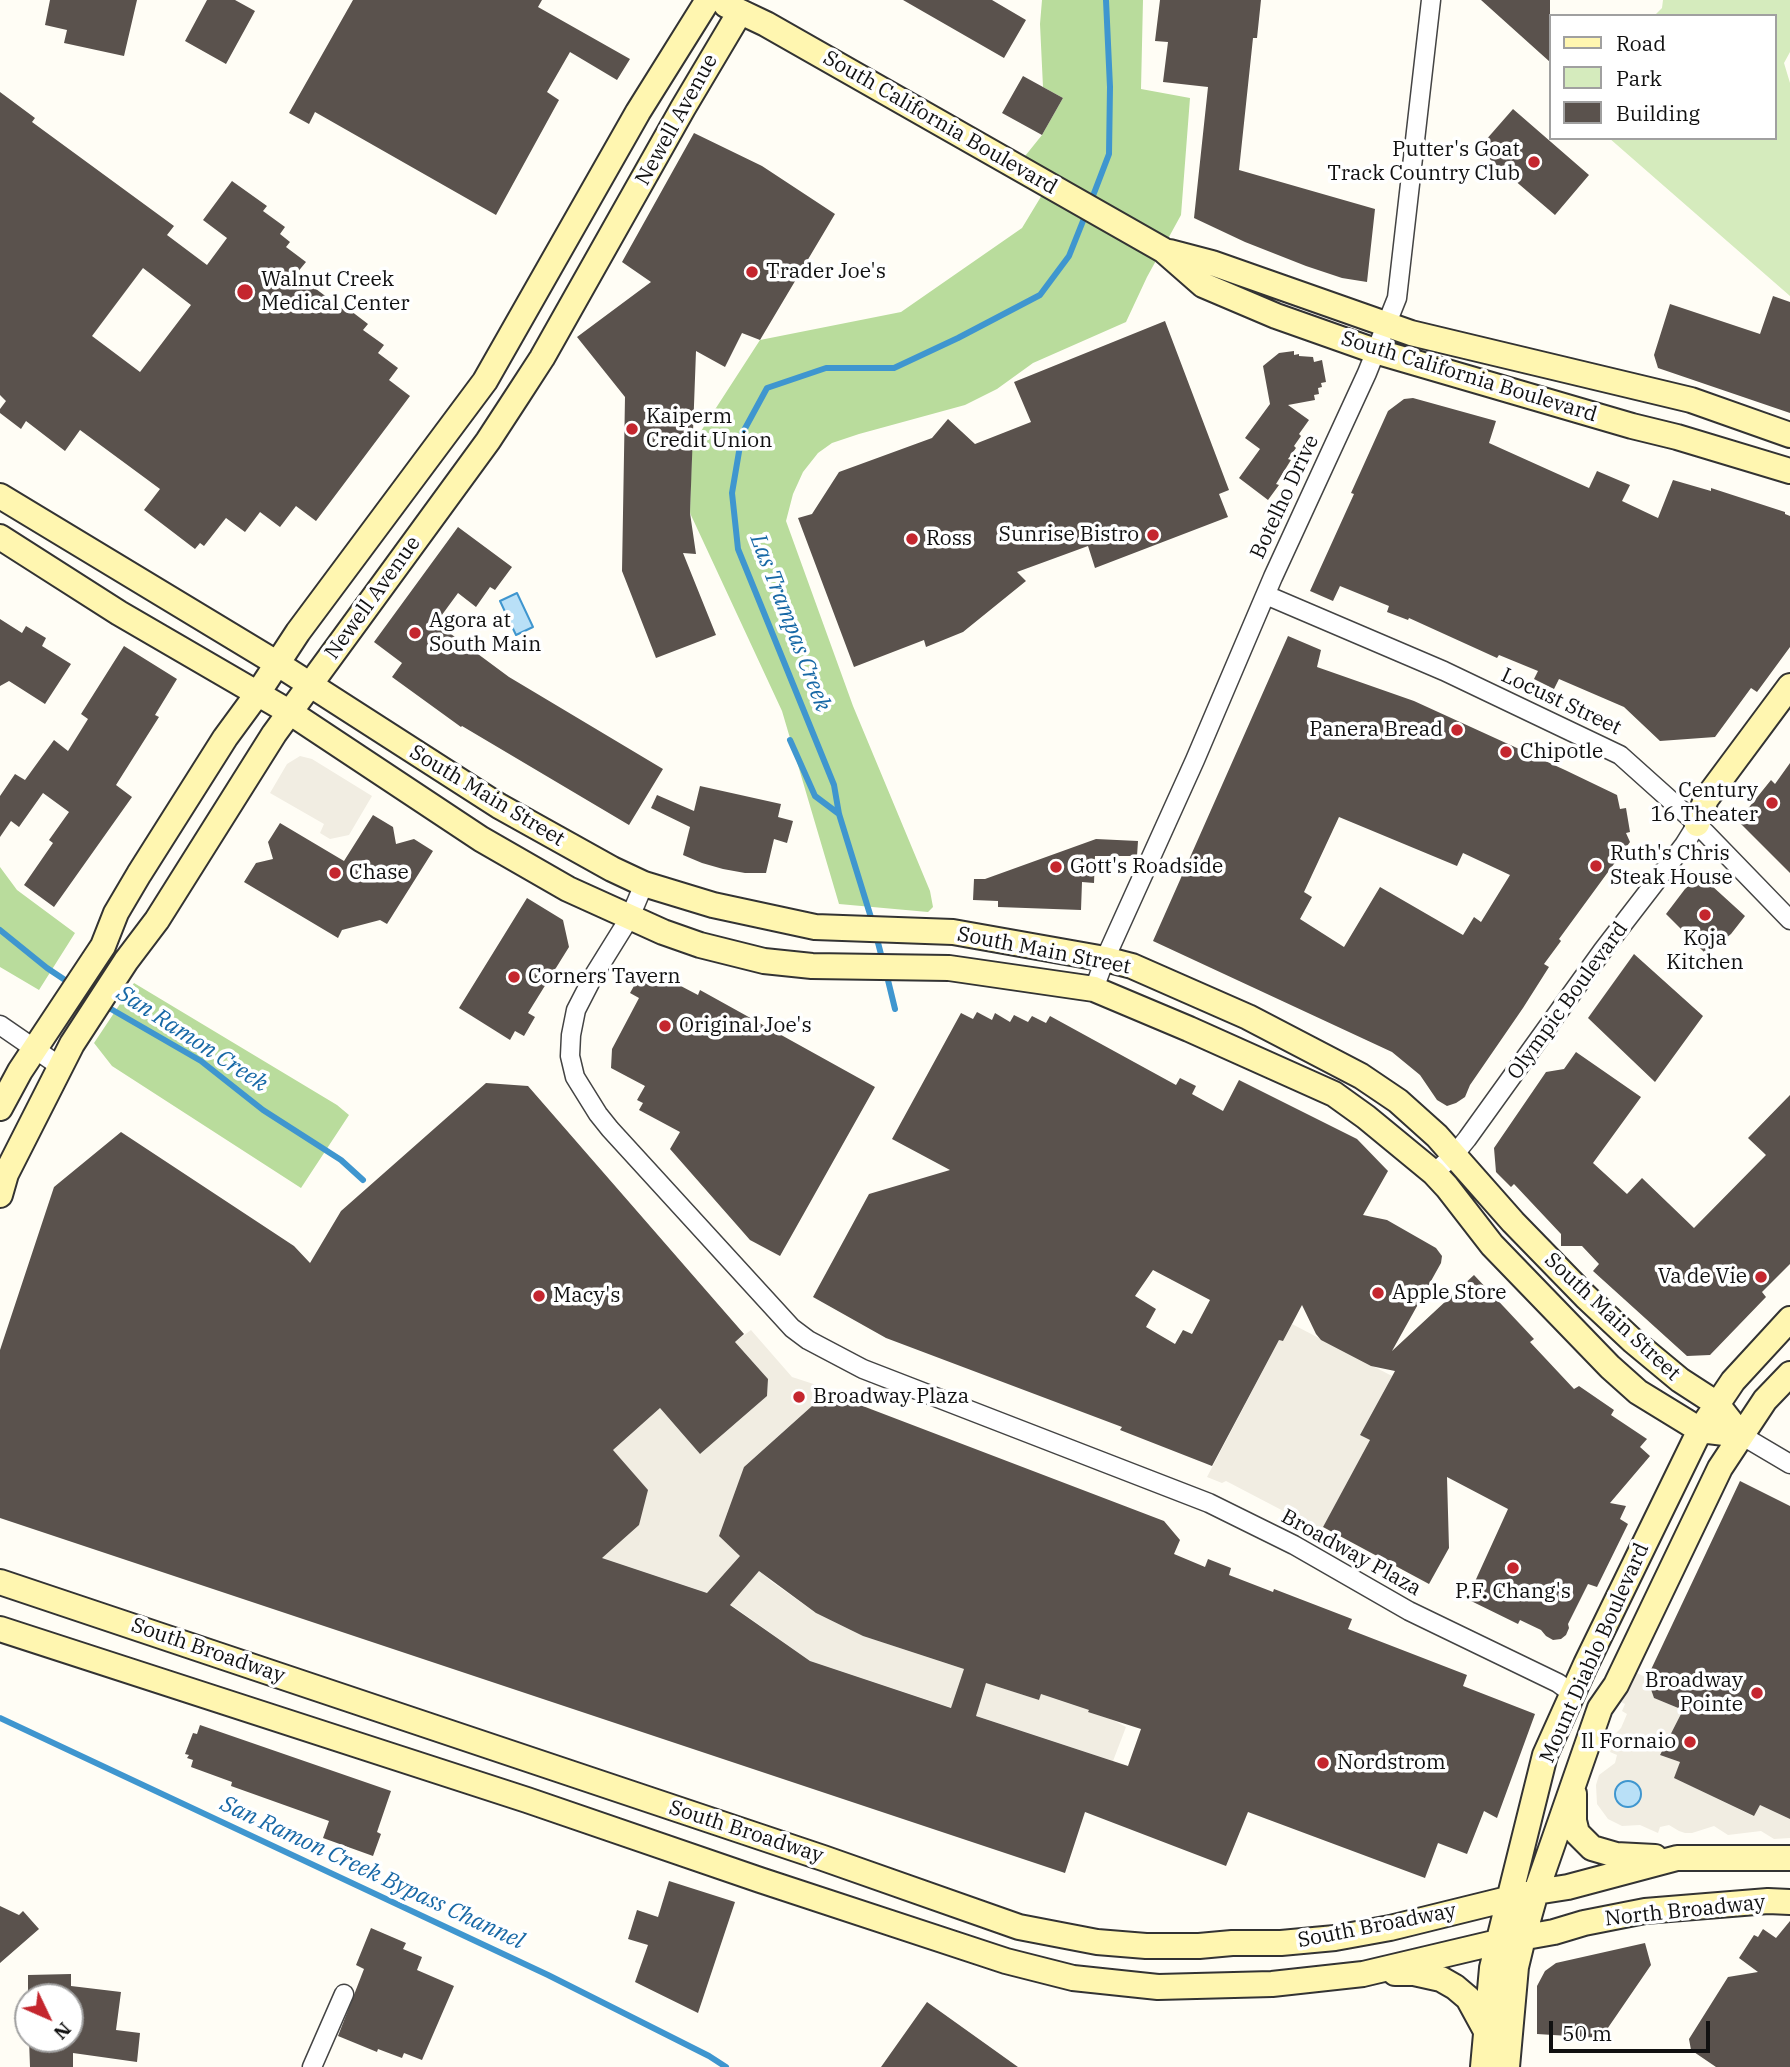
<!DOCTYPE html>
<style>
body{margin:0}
#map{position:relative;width:1790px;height:2067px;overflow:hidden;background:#fffdf5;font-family:"IBM Plex Serif",serif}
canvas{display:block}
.legend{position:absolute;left:1549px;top:14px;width:228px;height:126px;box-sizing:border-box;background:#fff;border:2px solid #a0a0a0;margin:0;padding:9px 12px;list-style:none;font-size:21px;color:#111}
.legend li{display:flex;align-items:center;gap:14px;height:35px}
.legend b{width:35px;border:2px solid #a0a0a0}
.north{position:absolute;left:14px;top:1983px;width:70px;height:70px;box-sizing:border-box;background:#fff;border:2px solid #a0a0a0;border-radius:50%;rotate:134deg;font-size:19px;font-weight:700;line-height:28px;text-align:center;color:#111}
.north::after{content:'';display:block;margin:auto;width:24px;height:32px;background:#c4262e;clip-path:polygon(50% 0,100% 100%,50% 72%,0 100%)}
.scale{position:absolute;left:1549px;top:2021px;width:161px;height:32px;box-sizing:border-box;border:4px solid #111;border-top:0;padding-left:9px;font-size:21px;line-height:24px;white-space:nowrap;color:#111;-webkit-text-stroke:5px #fff;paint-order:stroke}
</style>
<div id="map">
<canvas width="1790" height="2067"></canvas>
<ul class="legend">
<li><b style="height:9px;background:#fff6b0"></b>Road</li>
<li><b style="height:19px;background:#d5ebbd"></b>Park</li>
<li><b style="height:19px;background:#5a524d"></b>Building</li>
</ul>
<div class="north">N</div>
<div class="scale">50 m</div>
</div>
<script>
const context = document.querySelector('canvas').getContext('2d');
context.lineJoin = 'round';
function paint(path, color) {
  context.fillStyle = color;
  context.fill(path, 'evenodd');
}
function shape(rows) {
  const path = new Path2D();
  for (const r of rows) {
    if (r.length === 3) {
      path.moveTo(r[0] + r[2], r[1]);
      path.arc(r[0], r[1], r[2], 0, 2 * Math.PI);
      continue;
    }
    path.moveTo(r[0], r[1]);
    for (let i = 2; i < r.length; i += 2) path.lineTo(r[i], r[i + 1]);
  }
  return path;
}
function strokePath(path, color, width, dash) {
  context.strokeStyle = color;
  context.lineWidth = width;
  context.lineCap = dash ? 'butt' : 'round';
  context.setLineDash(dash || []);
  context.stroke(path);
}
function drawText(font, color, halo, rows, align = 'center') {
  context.font = font + ' "IBM Plex Serif",serif';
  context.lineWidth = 7;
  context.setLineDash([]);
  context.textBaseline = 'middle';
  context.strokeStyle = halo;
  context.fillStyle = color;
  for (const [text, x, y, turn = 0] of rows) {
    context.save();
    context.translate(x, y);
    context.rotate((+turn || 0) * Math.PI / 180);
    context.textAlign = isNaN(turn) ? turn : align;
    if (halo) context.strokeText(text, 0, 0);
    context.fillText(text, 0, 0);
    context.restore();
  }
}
paint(shape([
 [1663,0,1790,0,1790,52,1784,63,1790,83,1790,296,1609,138,1774,138,1774,16,1654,16,1662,8]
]), '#d5ebbd');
paint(shape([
 [1042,0,1143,0,1141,89,1190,98,1181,215,1147,277,1126,322,1033,363,997,389,965,405,859,434,832,443,818,453,803,472,793,494,786,521,853,706,930,891,933,907,928,912,839,904,782,711,690,513,692,445,760,340,901,312,1022,228,1048,185,1017,166,1042,135,1063,98,1043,87,1040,24],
 [0,867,17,890,75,933,39,990,0,967],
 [134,983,337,1105,349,1115,301,1188,112,1066,94,1043]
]), '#b9dc9c');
paint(shape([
 [300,756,312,759,372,796,349,835,330,839,320,833,324,824,270,793,287,764],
 [1292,1324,1392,1376,1360,1435,1370,1440,1319,1535,1292,1521,1293,1516,1226,1481,1222,1483,1207,1477,1279,1340,1283,1341],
 [751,1330,792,1377,835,1391,812,1406,746,1465,720,1537,772,1582,816,1613,863,1636,991,1678,990,1684,1039,1700,1041,1694,1089,1710,1089,1712,1113,1720,1126,1727,1113,1761,810,1661,720,1597,602,1558,613,1450,660,1408,700,1454,767,1396,768,1379,735,1342],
 [1633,1671,1647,1678,1654,1698,1683,1710,1660,1755,1680,1762,1675,1778,1753,1816,1760,1805,1790,1819,1790,1838,1774,1839,1761,1831,1728,1835,1714,1826,1692,1833,1685,1833,1679,1831,1669,1825,1660,1827,1658,1833,1640,1825,1622,1826,1608,1819,1597,1804,1596,1785,1599,1775,1615,1763,1617,1755,1610,1752,1614,1743,1615,1734,1621,1728,1627,1714,1622,1711,1625,1704,1621,1702],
 [1633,1782,1640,1787,1640,1800,1615,1794,1618,1786]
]), '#f1ede2');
const water = shape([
 [517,593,533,627,516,635,500,601,517,593],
 [1628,1794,13]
]);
paint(water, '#b9e0f7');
strokePath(water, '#3f96cf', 2);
strokePath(shape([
 [1091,201,1109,154,1110,87,1106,0],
 [790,740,815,796,839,814],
 [873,924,839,814,834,785,738,549,732,493,742,434,767,388,826,368,894,368,958,338,1040,295,1069,256,1087,211],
 [0,930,47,968,71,984],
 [876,935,883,962],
 [886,972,895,1009],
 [104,1005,201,1061,263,1110,341,1160,363,1180],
 [0,1718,548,1975,709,2056,726,2067]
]), '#3f96cf', 6);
paint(shape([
 [50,0,137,0,124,56,64,43,67,30,45,25],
 [207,0,235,0,255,11,226,64,185,41],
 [353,0,542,0,538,7,630,59,617,80,570,52,547,92,559,100,496,215,315,112,309,124,289,113],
 [903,0,992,0,1026,20,1004,58],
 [1160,0,1261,0,1257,38,1253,38,1239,170,1375,209,1367,282,1342,278,1306,266,1245,242,1194,218,1208,87,1163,82,1168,42,1155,41],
 [1481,0,1550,0,1550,62],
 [1023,76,1063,98,1042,135,1002,113],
 [0,92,35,118,32,122,174,226,167,235,207,265,227,238,203,220,232,181,267,206,263,211,285,227,280,234,290,242,286,247,306,262,296,274,348,313,351,311,368,324,363,330,384,345,378,353,398,368,389,380,410,396,316,521,296,506,280,527,260,512,245,532,226,518,204,546,200,543,195,549,144,510,160,489,80,430,65,451,26,421,21,429,0,413,0,409,6,401,0,395],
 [143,268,191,305,140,372,92,336],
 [1513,109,1589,175,1555,215,1478,149],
 [694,133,762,166,835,214,760,340,742,333,725,367,696,351,690,513,696,554,683,553,716,635,656,658,622,571,625,397,577,337,651,282,622,262],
 [1773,296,1790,302,1790,413,1658,368,1654,355,1670,304,1760,334],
 [1165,321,1229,490,1219,494,1228,517,1095,568,1088,546,1017,572,1026,581,963,632,926,647,924,640,854,667,798,518,812,514,839,472,932,438,948,419,975,444,1031,422,1014,382],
 [1294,351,1294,355,1299,354,1299,356,1313,357,1314,362,1322,360,1326,382,1321,383,1322,387,1318,388,1319,394,1314,395,1315,400,1288,405,1309,420,1299,434,1301,436,1294,446,1296,448,1288,459,1291,460,1276,484,1279,485,1268,500,1239,478,1260,449,1245,438,1270,404,1263,366,1279,353],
 [1413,398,1496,421,1489,443,1589,488,1597,471,1630,485,1622,501,1658,518,1673,480,1711,491,1711,488,1785,512,1785,514,1790,516,1790,647,1757,692,1751,688,1715,737,1660,741,1624,707,1559,679,1554,689,1534,679,1538,671,1499,655,1497,658,1409,618,1408,620,1387,612,1389,606,1340,586,1333,601,1310,591,1354,494,1351,493,1388,411,1404,399],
 [458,527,512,567,495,590,490,587,476,607,458,593,436,623,509,677,663,769,629,825,462,726,461,727,392,677,402,663,374,642],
 [0,619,22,633,26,626,46,638,42,646,71,664,45,704,9,681,0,686],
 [1288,636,1321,650,1317,667,1414,701,1565,770,1617,795,1620,809,1626,808,1630,832,1626,833,1630,842,1559,939,1561,941,1544,964,1549,967,1523,1008,1470,1085,1465,1097,1456,1103,1447,1106,1437,1100,1420,1075,1392,1052,1153,941],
 [1339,817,1457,866,1463,853,1510,875,1481,922,1474,917,1463,935,1380,887,1344,947,1300,919,1312,897,1304,892],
 [124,646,177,679,155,715,159,717,116,785,132,797,54,907,24,885,53,843,49,840,69,812,43,793,19,827,11,821,0,837,0,796,15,774,25,780,54,740,68,751,88,719,81,714],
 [1790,763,1790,873,1738,821,1771,780,1775,784],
 [700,786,781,804,778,817,793,821,787,843,774,839,766,873,745,873,723,869,702,863,683,855,690,827,651,808,657,795,694,811],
 [373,815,393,827,396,844,414,839,433,851,387,924,380,920,342,930,338,938,244,882,256,863,273,859,268,842,280,823,344,861],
 [1096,839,1138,841,1137,856,1095,856,1094,883,1082,882,1081,910,998,907,998,901,973,900,974,879,985,879],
 [1700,875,1745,916,1731,934,1706,954,1666,914,1685,889],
 [527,898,563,920,569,947,528,1013,535,1017,524,1036,515,1031,510,1040,459,1008],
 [1634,954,1703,1016,1655,1082,1588,1018],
 [647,973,656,973,698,995,700,990,875,1087,780,1256,750,1240,670,1149,680,1132,639,1110,643,1103,637,1100,645,1086,611,1068,612,1049,639,998,630,993,639,977],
 [977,1012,992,1020,995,1013,1010,1022,1014,1015,1028,1022,1032,1016,1046,1023,1050,1016,1176,1085,1180,1078,1196,1086,1192,1094,1223,1111,1239,1080,1357,1139,1388,1171,1363,1215,1387,1220,1436,1248,1442,1256,1441,1263,1392,1351,1474,1275,1534,1339,1530,1342,1574,1389,1579,1386,1614,1410,1611,1415,1647,1439,1640,1447,1650,1456,1610,1503,1626,1506,1620,1519,1628,1524,1597,1587,1588,1584,1568,1624,1569,1628,1566,1635,1561,1639,1553,1640,1546,1636,1541,1630,1520,1620,1518,1624,1467,1599,1508,1509,1447,1477,1449,1548,1429,1584,1323,1527,1370,1440,1360,1435,1395,1371,1371,1366,1321,1340,1316,1334,1302,1305,1283,1341,1279,1340,1212,1466,1120,1430,1122,1427,886,1338,813,1297,869,1194,950,1170,892,1139,961,1013,973,1019],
 [1153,1270,1210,1300,1192,1334,1183,1330,1175,1344,1146,1327,1156,1309,1135,1296],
 [1576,1052,1641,1097,1593,1163,1627,1194,1642,1178,1694,1228,1766,1155,1748,1138,1790,1095,1790,1264,1762,1292,1766,1297,1710,1355,1687,1356,1593,1271,1599,1264,1582,1246,1561,1246,1561,1234,1514,1184,1511,1187,1496,1172,1494,1148,1546,1072,1564,1069],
 [486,1083,528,1086,744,1334,735,1342,768,1379,767,1396,700,1454,660,1408,613,1450,648,1490,639,1525,602,1558,707,1593,740,1556,719,1536,744,1467,812,1406,827,1397,847,1400,1164,1521,1180,1540,1174,1554,1205,1567,1208,1559,1231,1568,1229,1575,1273,1592,1274,1589,1352,1619,1348,1629,1467,1675,1463,1686,1535,1714,1497,1818,1484,1811,1467,1854,1438,1843,1425,1878,1248,1812,1226,1866,1085,1812,1065,1873,0,1518,0,1350,54,1187,121,1132,294,1246,310,1263,341,1211],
 [759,1571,816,1613,863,1636,964,1669,951,1708,810,1661,730,1605],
 [986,1683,1039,1700,1041,1694,1089,1710,1088,1712,1141,1729,1128,1766,976,1716],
 [1740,1481,1790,1506,1790,1819,1760,1805,1754,1816,1674,1778,1680,1762,1660,1755,1683,1710,1654,1698,1647,1678],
 [200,1725,391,1791,377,1832,381,1834,373,1856,323,1838,329,1821,231,1786,232,1782,191,1767,193,1760,187,1758,189,1755,185,1754,193,1733,197,1734],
 [669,1881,735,1902,698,2013,635,1982,648,1945,628,1939,637,1910,658,1917],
 [0,1906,19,1915,23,1911,39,1929,0,1963],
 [1790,1921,1790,2067,1716,2067,1691,2050,1689,2039,1728,1977,1758,1972,1739,1958,1754,1935,1758,1937,1763,1929,1776,1938],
 [371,1928,406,1943,403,1949,422,1957,417,1970,454,1986,422,2060,404,2053,402,2058,378,2049,377,2052,338,2036,364,1969,356,1965],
 [1645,1943,1651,1965,1601,2038,1537,2034,1537,1986,1545,1971,1556,1963],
 [71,1974,71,1986,121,1992,116,2030,140,2033,137,2062,73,2053,73,2067,30,2067,29,2039,70,2039,70,1997,28,1997,28,1975],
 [927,2002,1018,2067,881,2067]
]), '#5a524d');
const street = shape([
 [1266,595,1444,671,1620,755,1697,824,1790,920],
 [644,884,630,917,594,975,576,1010,571,1035,570,1056,575,1077,598,1114,610,1129,792,1328,808,1340,863,1369,1209,1503,1294,1545,1409,1611,1558,1683,1573,1694],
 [1094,989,1105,959,1195,760,1273,577,1367,373,1397,298,1431,0],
 [0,1025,61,1067],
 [1434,1173,1454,1155,1467,1139,1603,950,1684,845,1697,824],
 [1741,1435,1790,1464],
 [312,2067,344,1994]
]);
const secondary = shape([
 [726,5,766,24,1163,250,1203,285,1276,316,1375,351,1632,426,1677,437,1790,471],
 [1170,252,1212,263,1411,333,1691,400,1790,435],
 [0,496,278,664,499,806,612,869,644,884,713,905,815,927,953,932,1105,959,1132,966,1248,1017,1361,1076,1398,1101,1437,1136,1513,1222,1586,1297,1633,1341,1680,1380,1717,1404,1741,1435],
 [0,537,119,613,291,713,481,839,568,889,663,932,700,945,764,961,812,966,949,968,1094,989,1189,1029,1334,1094,1366,1117,1434,1173,1447,1187,1492,1245,1610,1367,1638,1392,1700,1430,1741,1435],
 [1697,824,1706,799,1790,686],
 [0,1108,20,1071,103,946,116,913,139,874,225,738,258,693,298,632,485,381,638,112,708,0],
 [0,1195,6,1174,72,1044,126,961,157,920,274,734,488,441,518,395,542,358,683,108,740,12],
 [0,1582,823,1858,1019,1927,1097,1942,1146,1946,1199,1946,1232,1943,1281,1943,1335,1938,1390,1928,1536,1892,1568,1887,1677,1858,1790,1858],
 [0,1629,527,1800,760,1880,1006,1961,1073,1978,1158,1987,1272,1984,1363,1974,1498,1942,1554,1932,1584,1923,1645,1911,1768,1901,1790,1902],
 [1574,1794,1574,1821,1577,1833,1592,1848,1616,1855,1655,1857],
 [1395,1973,1414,1973,1441,1979,1455,1987,1468,1998,1486,2031],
 [1483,2067,1492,1968,1545,1755,1586,1664,1700,1430,1733,1381,1790,1319],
 [1507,2067,1516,1967,1523,1938,1536,1892,1600,1708,1616,1685,1720,1468,1765,1400,1790,1374]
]);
strokePath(street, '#444', 21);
strokePath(secondary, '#333', 28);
strokePath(street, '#fff', 18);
strokePath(secondary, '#fff6b0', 24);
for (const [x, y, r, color] of [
 [1534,162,7,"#c4262e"],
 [752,272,7,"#c4262e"],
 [245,292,9,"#c4262e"],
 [632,429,7,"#c4262e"],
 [1153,535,7,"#c4262e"],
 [912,539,7,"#c4262e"],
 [415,633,7,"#c4262e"],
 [1457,730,7,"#c4262e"],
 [1506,752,7,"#c4262e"],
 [1772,803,7,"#c4262e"],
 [1596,866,7,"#c4262e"],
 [1056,867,7,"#c4262e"],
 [335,873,7,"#c4262e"],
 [1705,915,7,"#c4262e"],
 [514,977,7,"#c4262e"],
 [665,1026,7,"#c4262e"],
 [1761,1277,7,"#c4262e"],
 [1378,1293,7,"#c4262e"],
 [539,1296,7,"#c4262e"],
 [799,1397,7,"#c4262e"],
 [1513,1568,7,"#c4262e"],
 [1757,1693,7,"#c4262e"],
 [1690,1742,7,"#c4262e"],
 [1323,1763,7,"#c4262e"]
]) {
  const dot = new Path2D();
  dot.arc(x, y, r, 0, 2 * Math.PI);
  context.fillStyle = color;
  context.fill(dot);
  strokePath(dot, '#fff', 2.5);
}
drawText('21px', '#111', '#fff', [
 ["Newell Avenue",677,120,-61],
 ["South California Boulevard",940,123,30],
 ["South California Boulevard",1469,377,17],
 ["Botelho Drive",1285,497,-65],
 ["Newell Avenue",373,598,-54],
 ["Locust Street",1561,702,25],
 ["South Main Street",487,796,31],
 ["South Main Street",1044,951,11],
 ["Olympic Boulevard",1568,1001,-54],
 ["South Main Street",1612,1317,43],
 ["Broadway Plaza",1351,1553,29],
 ["South Broadway",208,1651,19],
 ["Mount Diablo Boulevard",1595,1653,-66],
 ["South Broadway",746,1832,18],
 ["North Broadway",1685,1911,-6],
 ["South Broadway",1377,1926,-11]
]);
drawText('21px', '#111', '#fff', [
 ["Putter's Goat",1520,150,"right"],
 ["Track Country Club",1520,174,"right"],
 ["Trader Joe's",766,272],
 ["Walnut Creek",261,280],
 ["Medical Center",261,304],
 ["Kaiperm",646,417],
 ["Credit Union",646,441],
 ["Sunrise Bistro",1139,535,"right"],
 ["Ross",926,539],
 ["Agora at",429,621],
 ["South Main",429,645],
 ["Panera Bread",1443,730,"right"],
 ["Chipotle",1520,752],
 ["Century",1758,791,"right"],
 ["16 Theater",1758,815,"right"],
 ["Ruth's Chris",1610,854],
 ["Steak House",1610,878],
 ["Gott's Roadside",1070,867],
 ["Chase",349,873],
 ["Koja",1705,939,"center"],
 ["Kitchen",1705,963,"center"],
 ["Corners Tavern",528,977],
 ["Original Joe's",679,1026],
 ["Va de Vie",1747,1277,"right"],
 ["Apple Store",1392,1293],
 ["Macy's",553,1296],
 ["Broadway Plaza",813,1397],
 ["P.F. Chang's",1513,1592,"center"],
 ["Broadway",1743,1681,"right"],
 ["Pointe",1743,1705,"right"],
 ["Il Fornaio",1676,1742,"right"],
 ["Nordstrom",1337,1763]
], 'left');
drawText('italic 23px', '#1768a6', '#fff', [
 ["Las Trampas Creek",790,623,69],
 ["San Ramon Creek",192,1039,33],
 ["San Ramon Creek Bypass Channel",372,1873,25]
]);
</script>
